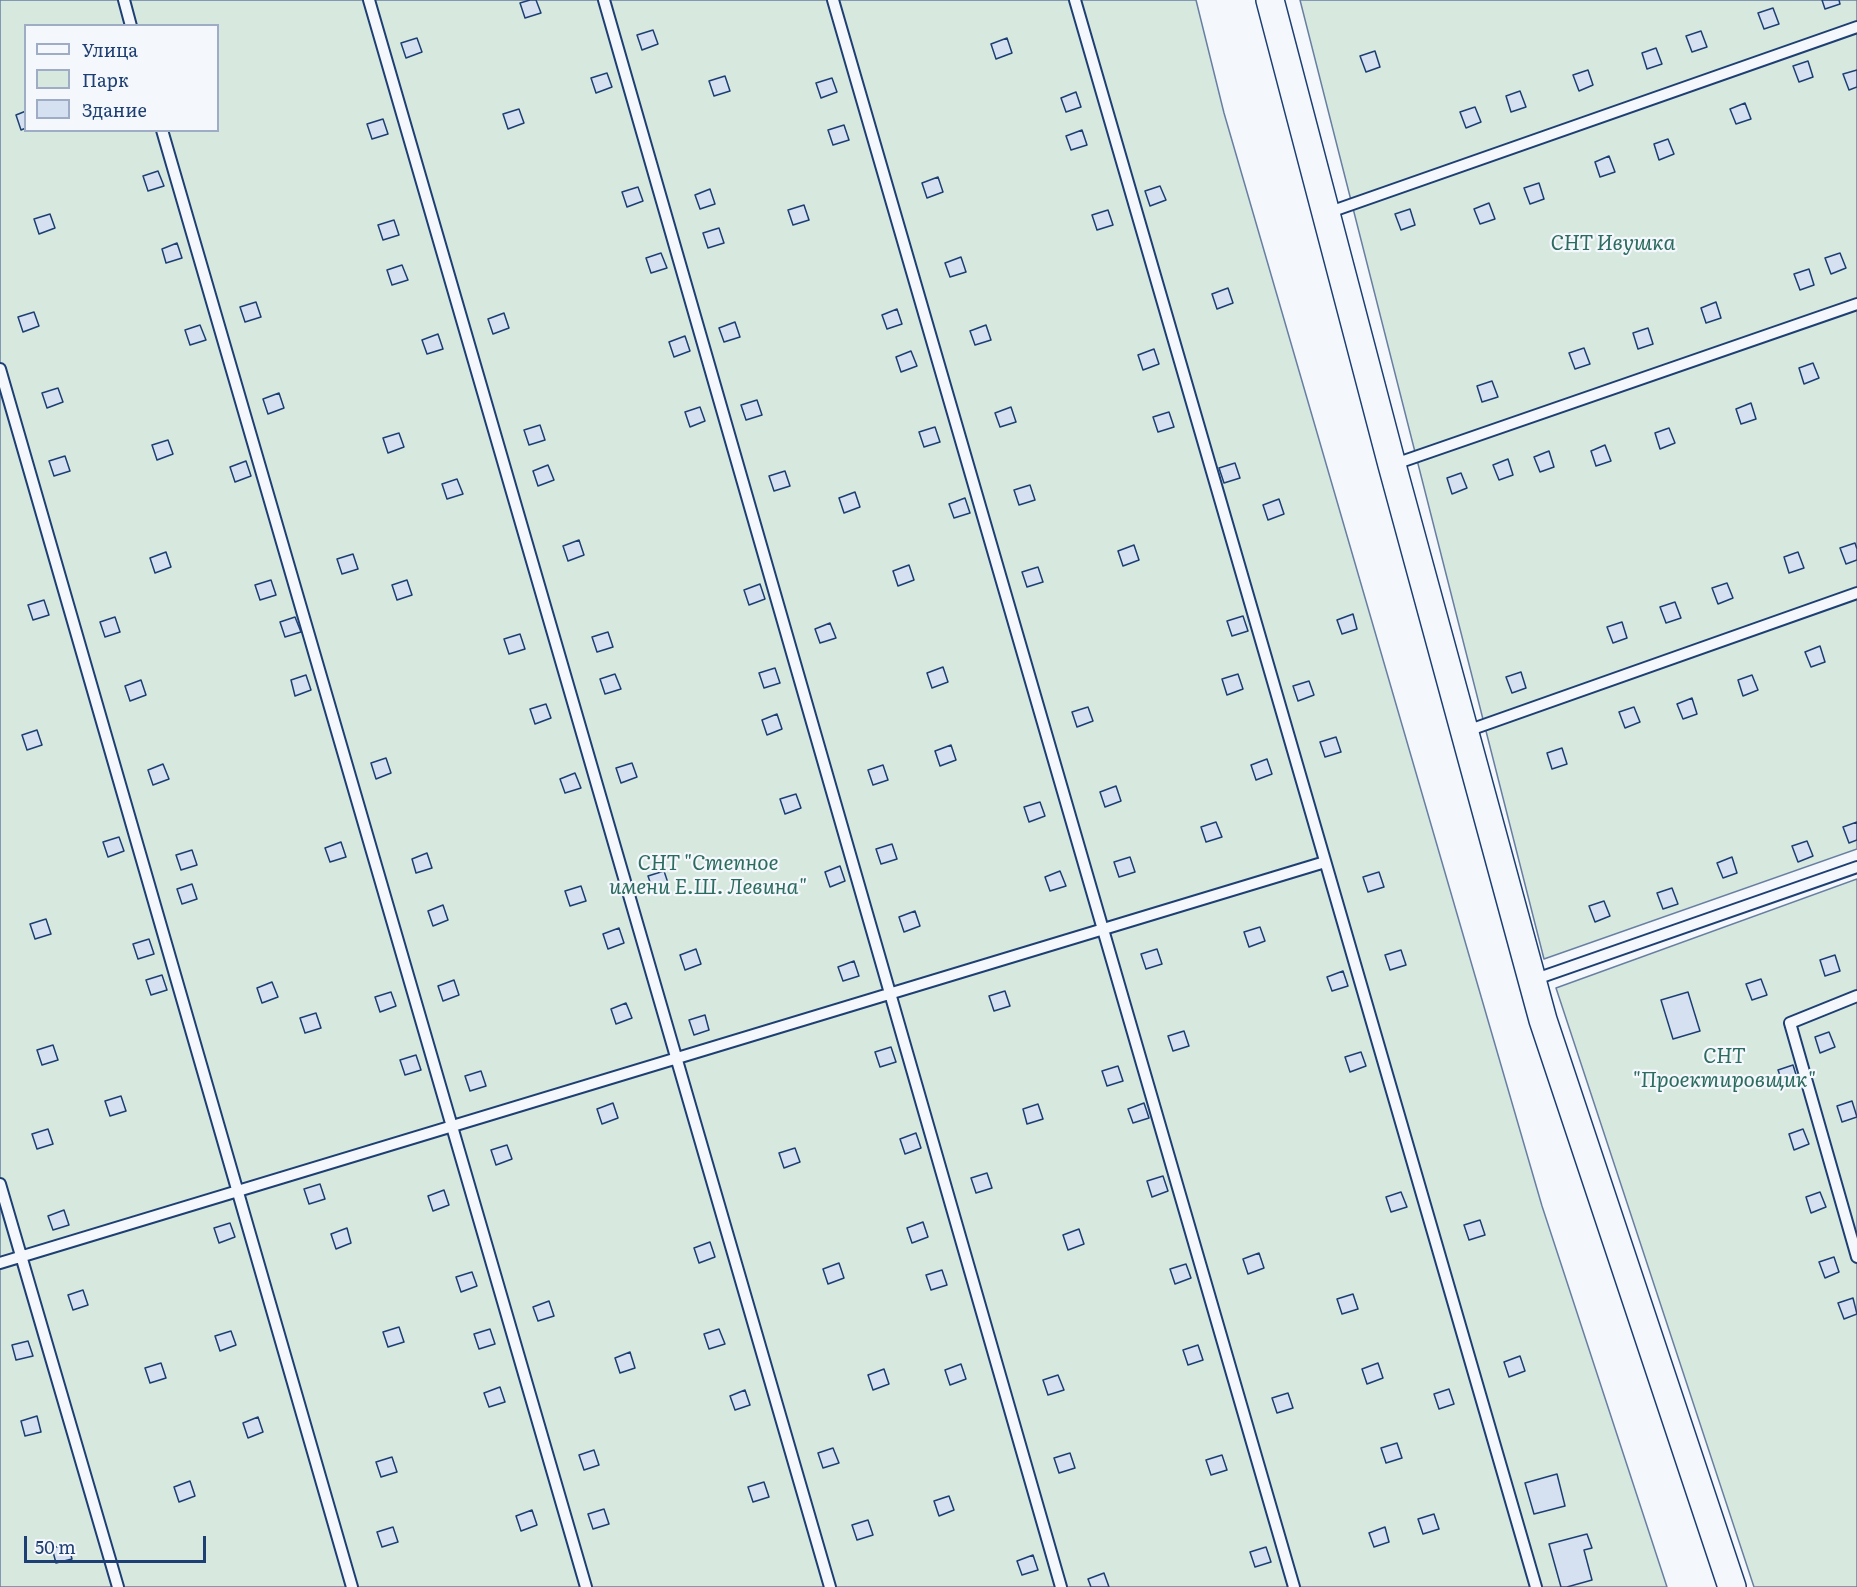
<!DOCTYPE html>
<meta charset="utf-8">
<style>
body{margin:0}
#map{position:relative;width:1857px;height:1587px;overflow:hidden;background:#f4f7fb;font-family:Literata,serif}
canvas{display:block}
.legend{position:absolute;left:24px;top:24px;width:195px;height:108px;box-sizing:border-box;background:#f4f7fb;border:2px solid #9eadc5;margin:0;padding:8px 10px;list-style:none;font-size:18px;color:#1d3f73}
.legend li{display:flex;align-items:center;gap:12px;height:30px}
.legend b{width:30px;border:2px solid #9eadc5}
.scale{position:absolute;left:24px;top:1536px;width:182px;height:27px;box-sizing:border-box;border:3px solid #1d3f73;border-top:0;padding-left:8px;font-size:18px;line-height:21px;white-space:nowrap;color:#1d3f73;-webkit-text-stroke:4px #f4f7fb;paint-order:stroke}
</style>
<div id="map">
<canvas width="1857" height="1587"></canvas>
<ul class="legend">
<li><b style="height:8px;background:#f4f7fb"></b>Улица</li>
<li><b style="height:16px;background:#d7e8df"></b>Парк</li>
<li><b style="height:16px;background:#d5e0f0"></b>Здание</li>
</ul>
<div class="scale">50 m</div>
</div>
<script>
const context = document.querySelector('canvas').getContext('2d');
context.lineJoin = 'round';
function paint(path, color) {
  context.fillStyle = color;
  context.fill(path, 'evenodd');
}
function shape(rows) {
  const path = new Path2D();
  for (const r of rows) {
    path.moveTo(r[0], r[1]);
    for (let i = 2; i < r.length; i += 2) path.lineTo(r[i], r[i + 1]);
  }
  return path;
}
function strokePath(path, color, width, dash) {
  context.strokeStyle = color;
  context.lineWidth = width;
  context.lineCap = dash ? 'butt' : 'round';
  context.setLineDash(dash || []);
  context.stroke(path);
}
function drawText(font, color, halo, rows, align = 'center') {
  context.font = font + ' Literata,serif';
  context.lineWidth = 4.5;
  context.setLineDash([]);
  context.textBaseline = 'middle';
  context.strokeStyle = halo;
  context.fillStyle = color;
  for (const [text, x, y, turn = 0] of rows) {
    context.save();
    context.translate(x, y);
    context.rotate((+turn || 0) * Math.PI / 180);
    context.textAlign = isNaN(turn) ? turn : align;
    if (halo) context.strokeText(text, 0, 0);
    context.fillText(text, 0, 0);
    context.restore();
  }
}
const green = shape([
 [0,0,1196,0,1224,113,1542,1206,1667,1587,0,1587,0,0],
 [26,26,218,26,218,130,26,130,26,26],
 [1300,0,1857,0,1857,849,1544,959,1300,0],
 [1857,879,1857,1587,1754,1587,1556,988,1857,879]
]);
paint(green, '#d7e8df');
strokePath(green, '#687fa3', 1.5);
const building = shape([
 [530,0,536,0,541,13,525,18,520,3,530,0],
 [1822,0,1839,0,1840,4,1825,9,1822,0],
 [1773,8,1779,24,1764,29,1758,13,1773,8],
 [653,30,658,44,642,50,637,35,653,30],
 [1701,31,1707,47,1692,52,1686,36,1701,31],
 [417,38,422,52,406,58,401,43,417,38],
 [1007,38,1012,53,996,59,991,44,1007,38],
 [1656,48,1662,64,1647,69,1642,53,1656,48],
 [1375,51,1380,67,1366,72,1360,56,1375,51],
 [1808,61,1813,77,1799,82,1793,66,1808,61],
 [1588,70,1593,85,1579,91,1573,75,1588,70],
 [1857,70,1857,87,1849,90,1843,74,1857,70],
 [607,73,612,87,596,93,591,78,607,73],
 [725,76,730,91,714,96,709,81,725,76],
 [832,78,837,92,821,98,816,83,832,78],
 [1520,91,1526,107,1511,112,1506,96,1520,91],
 [1076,92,1081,107,1066,112,1061,98,1076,92],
 [1745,103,1751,119,1736,124,1730,109,1745,103],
 [1475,107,1481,122,1466,128,1460,112,1475,107],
 [519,109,524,123,508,129,503,114,519,109],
 [26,111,26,128,21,130,16,115,26,111],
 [383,119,388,134,372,139,367,124,383,119],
 [844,125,849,140,833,145,828,130,844,125],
 [1082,130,1087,145,1071,150,1066,136,1082,130],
 [1668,139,1674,154,1659,160,1654,144,1668,139],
 [1609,156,1615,172,1600,177,1595,162,1609,156],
 [158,171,164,186,148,191,143,176,158,171],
 [938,177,943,192,927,198,922,183,938,177],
 [1539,183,1544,199,1530,204,1524,188,1539,183],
 [1160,186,1166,200,1150,206,1145,191,1160,186],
 [638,187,643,201,627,207,622,192,638,187],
 [710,189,715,204,700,209,695,195,710,189],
 [1489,203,1495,219,1480,224,1474,209,1489,203],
 [804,205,809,220,793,225,788,210,804,205],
 [1410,209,1415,225,1401,230,1395,214,1410,209],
 [1108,210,1113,225,1097,230,1092,215,1108,210],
 [50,214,55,228,39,234,34,219,50,214],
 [394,220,399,235,383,240,378,225,394,220],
 [719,228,724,243,708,248,703,233,719,228],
 [177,243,182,258,166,263,162,249,177,243],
 [661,253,667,268,651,273,646,258,661,253],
 [1840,253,1846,268,1831,274,1825,258,1840,253],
 [961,257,966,272,950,277,945,263,961,257],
 [402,265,408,280,392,285,387,270,402,265],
 [1809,269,1814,285,1800,290,1794,274,1809,269],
 [1228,288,1233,303,1217,309,1212,294,1228,288],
 [256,302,261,317,245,322,240,307,256,302],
 [1716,302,1721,318,1706,323,1701,308,1716,302],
 [897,309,902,324,887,329,882,315,897,309],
 [34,312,39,326,23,332,18,317,34,312],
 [504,313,509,328,493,334,488,319,504,313],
 [735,322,740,337,724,342,719,328,735,322],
 [200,325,206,340,190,345,185,330,200,325],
 [986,325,991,340,975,345,970,331,986,325],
 [1648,328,1653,344,1638,349,1633,333,1648,328],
 [438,334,443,349,427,354,422,340,438,334],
 [685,336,690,351,674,357,669,342,685,336],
 [1584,348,1590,364,1575,369,1569,353,1584,348],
 [1154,349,1159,364,1143,370,1138,355,1154,349],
 [911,351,917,366,901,372,896,357,911,351],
 [1813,363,1819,378,1804,384,1799,368,1813,363],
 [1492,381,1498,397,1482,402,1477,386,1492,381],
 [58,388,63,402,47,408,42,393,58,388],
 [279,393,284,408,268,414,263,399,279,393],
 [757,400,762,415,746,420,741,405,757,400],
 [1751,403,1756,419,1741,424,1736,409,1751,403],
 [700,407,705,421,690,427,685,412,700,407],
 [1011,407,1016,422,1000,427,995,413,1011,407],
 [1169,412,1174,427,1158,432,1153,417,1169,412],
 [540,425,545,440,529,445,524,430,540,425],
 [935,427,940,442,924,447,919,432,935,427],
 [1669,428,1675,443,1660,449,1655,433,1669,428],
 [399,433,404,447,388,453,383,438,399,433],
 [168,440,173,454,157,460,152,445,168,440],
 [1605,445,1611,461,1596,466,1591,451,1605,445],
 [1549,451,1554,467,1540,472,1534,457,1549,451],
 [65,456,70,471,54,476,49,461,65,456],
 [1508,459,1513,475,1499,480,1493,465,1508,459],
 [246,461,251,476,235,482,230,467,246,461],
 [1235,463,1240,478,1224,483,1219,468,1235,463],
 [548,465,554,480,538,486,533,471,548,465],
 [785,471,790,486,774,491,769,476,785,471],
 [1461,473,1467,488,1452,494,1447,478,1461,473],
 [457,479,463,494,447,499,442,484,457,479],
 [1030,485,1035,500,1019,505,1014,490,1030,485],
 [855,492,860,507,844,513,839,498,855,492],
 [965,498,970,513,954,518,949,504,965,498],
 [1279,499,1284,514,1268,520,1263,505,1279,499],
 [579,540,584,555,568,561,563,546,579,540],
 [1855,543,1857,549,1857,560,1846,564,1840,548,1855,543],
 [1134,545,1139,560,1123,566,1118,551,1134,545],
 [166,552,171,567,155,573,150,558,166,552],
 [1798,552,1804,568,1789,573,1784,557,1798,552],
 [353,554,358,569,342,574,337,559,353,554],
 [909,565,914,580,898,586,893,571,909,565],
 [1038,567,1043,582,1027,587,1022,572,1038,567],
 [271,580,276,595,260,600,255,585,271,580],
 [407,580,412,595,397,600,392,585,407,580],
 [1727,583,1733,598,1718,604,1712,588,1727,583],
 [760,584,765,599,749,605,744,590,760,584],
 [44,600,49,615,33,620,28,605,44,600],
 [1675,602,1681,618,1666,623,1660,607,1675,602],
 [1353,614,1357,629,1342,634,1337,620,1353,614],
 [1243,616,1248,631,1232,636,1227,621,1243,616],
 [115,617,120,632,105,637,100,622,115,617],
 [295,617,301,632,285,637,280,622,295,617],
 [1622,622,1627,638,1613,643,1607,627,1622,622],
 [830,623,836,638,820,643,815,629,830,623],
 [608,632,613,647,597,652,592,637,608,632],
 [520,634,525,649,509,654,504,639,520,634],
 [1820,646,1825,662,1811,667,1805,652,1820,646],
 [943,667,948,682,932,688,927,673,943,667],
 [775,668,780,683,764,688,759,673,775,668],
 [1521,672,1526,688,1512,693,1506,677,1521,672],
 [615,674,621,689,605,694,600,679,615,674],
 [1238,674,1243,689,1227,695,1222,679,1238,674],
 [306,675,311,690,295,696,291,680,306,675],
 [1752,675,1758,690,1743,696,1738,680,1752,675],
 [141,680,146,695,130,701,125,686,141,680],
 [1309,681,1314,695,1298,701,1293,686,1309,681],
 [1692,698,1697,714,1683,719,1677,704,1692,698],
 [546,704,551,718,535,724,530,709,546,704],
 [1088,707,1093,721,1077,727,1072,712,1088,707],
 [1634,707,1640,722,1625,728,1619,712,1634,707],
 [777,714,782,729,767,735,762,720,777,714],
 [37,730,42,745,27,750,22,735,37,730],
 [1336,737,1341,752,1325,757,1320,742,1336,737],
 [951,745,956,760,940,766,935,751,951,745],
 [1562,748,1567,764,1552,769,1547,753,1562,748],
 [386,758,391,773,376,779,371,763,386,758],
 [1267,759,1272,774,1256,780,1251,765,1267,759],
 [632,763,637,777,621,783,616,768,632,763],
 [163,764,169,779,153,785,148,770,163,764],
 [883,765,888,780,873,785,868,770,883,765],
 [575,773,581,788,565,793,560,779,575,773],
 [1116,786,1121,801,1105,807,1100,792,1116,786],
 [796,794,801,808,785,814,780,799,796,794],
 [1040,802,1045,816,1029,822,1024,807,1040,802],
 [1216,822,1222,837,1206,842,1201,827,1216,822],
 [1857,822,1857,840,1849,843,1843,827,1857,822],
 [119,837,124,851,108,857,103,842,119,837],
 [1807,841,1813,856,1798,862,1792,846,1807,841],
 [341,842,346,857,330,862,325,848,341,842],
 [892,844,897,859,881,864,876,849,892,844],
 [192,850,197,865,181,870,176,855,192,850],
 [427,853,432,868,416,873,412,859,427,853],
 [1130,857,1135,872,1119,877,1114,862,1130,857],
 [1732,857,1737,873,1723,878,1717,863,1732,857],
 [840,866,845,881,830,887,825,872,840,866],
 [664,871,669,886,653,891,648,876,664,871],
 [1060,871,1066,886,1050,891,1045,877,1060,871],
 [1379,872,1384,887,1368,892,1363,877,1379,872],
 [192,884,197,899,182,904,177,889,192,884],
 [581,886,586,901,570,906,565,891,581,886],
 [1672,888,1678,904,1663,909,1657,893,1672,888],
 [1604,901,1610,916,1595,922,1589,906,1604,901],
 [443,905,448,920,433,926,428,911,443,905],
 [915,911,920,926,904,932,899,917,915,911],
 [46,919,51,934,35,939,30,924,46,919],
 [1260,927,1265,941,1249,947,1244,932,1260,927],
 [619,928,624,943,608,949,603,934,619,928],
 [149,939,154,954,138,959,133,944,149,939],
 [696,949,701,964,685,970,680,955,696,949],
 [1157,949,1162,964,1146,969,1141,954,1157,949],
 [1401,950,1406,965,1390,970,1385,955,1401,950],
 [1835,955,1840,971,1825,976,1820,960,1835,955],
 [854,961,859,976,843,981,838,967,854,961],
 [1343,971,1348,986,1332,991,1327,977,1343,971],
 [162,975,167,990,151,995,146,980,162,975],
 [1761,979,1767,995,1752,1000,1746,984,1761,979],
 [454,980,459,995,443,1001,438,986,454,980],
 [272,982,278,997,262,1003,257,988,272,982],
 [1005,991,1010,1006,994,1011,989,996,1005,991],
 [391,992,396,1006,380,1012,375,997,391,992],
 [1688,992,1700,1031,1673,1039,1661,1000,1688,992],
 [626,1003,632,1018,616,1024,611,1009,626,1003],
 [316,1013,321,1028,305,1033,300,1018,316,1013],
 [705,1015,709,1030,694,1035,689,1020,705,1015],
 [1184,1031,1189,1046,1173,1051,1168,1036,1184,1031],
 [1829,1032,1835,1047,1820,1053,1815,1037,1829,1032],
 [53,1045,58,1060,42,1065,37,1050,53,1045],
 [891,1047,896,1062,880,1067,875,1052,891,1047],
 [1361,1052,1366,1066,1350,1072,1345,1057,1361,1052],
 [416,1055,421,1070,405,1075,400,1060,416,1055],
 [1793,1065,1798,1081,1784,1086,1778,1070,1793,1065],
 [1118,1066,1123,1081,1107,1086,1102,1071,1118,1066],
 [481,1071,486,1086,470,1091,465,1076,481,1071],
 [121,1096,126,1111,110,1116,105,1101,121,1096],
 [1852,1101,1857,1117,1842,1122,1837,1106,1852,1101],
 [613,1103,618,1118,602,1124,597,1109,613,1103],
 [1144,1103,1149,1118,1133,1123,1128,1109,1144,1103],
 [1038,1104,1043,1119,1027,1124,1023,1109,1038,1104],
 [48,1129,53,1144,37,1149,32,1134,48,1129],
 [1803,1129,1809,1144,1794,1150,1789,1134,1803,1129],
 [916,1133,921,1148,905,1154,900,1139,916,1133],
 [507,1145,512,1159,496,1165,491,1150,507,1145],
 [795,1148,800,1162,784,1168,779,1153,795,1148],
 [987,1173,992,1188,976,1193,971,1178,987,1173],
 [1163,1176,1168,1191,1152,1197,1147,1181,1163,1176],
 [320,1184,325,1199,309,1204,304,1189,320,1184],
 [444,1190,449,1205,433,1211,428,1196,444,1190],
 [1401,1192,1407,1207,1391,1212,1386,1197,1401,1192],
 [1820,1192,1826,1207,1811,1213,1806,1197,1820,1192],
 [64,1210,69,1225,53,1230,48,1216,64,1210],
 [1480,1220,1485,1235,1469,1240,1464,1225,1480,1220],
 [923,1222,928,1237,912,1243,907,1228,923,1222],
 [230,1223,235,1237,219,1243,214,1228,230,1223],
 [347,1228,351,1243,336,1249,331,1234,347,1228],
 [1079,1229,1084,1244,1068,1250,1063,1235,1079,1229],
 [710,1242,715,1257,699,1263,694,1248,710,1242],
 [1259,1253,1264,1268,1248,1274,1243,1259,1259,1253],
 [1834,1257,1839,1272,1825,1278,1819,1262,1834,1257],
 [839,1263,844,1278,828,1284,823,1269,839,1263],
 [1186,1264,1191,1278,1175,1284,1170,1269,1186,1264],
 [942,1270,947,1285,931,1290,926,1275,942,1270],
 [472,1272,477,1286,461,1292,456,1277,472,1272],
 [83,1290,88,1305,73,1310,68,1295,83,1290],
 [1353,1294,1358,1309,1342,1314,1337,1299,1353,1294],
 [1853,1298,1857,1314,1844,1319,1838,1303,1853,1298],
 [549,1301,554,1316,538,1321,533,1307,549,1301],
 [399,1327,404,1342,388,1347,383,1332,399,1327],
 [490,1329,495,1344,479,1349,474,1334,490,1329],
 [719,1329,725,1344,709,1349,704,1334,719,1329],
 [231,1331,236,1345,220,1351,215,1336,231,1331],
 [28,1341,33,1356,16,1360,12,1345,28,1341],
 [1198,1345,1203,1360,1188,1365,1183,1350,1198,1345],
 [630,1352,635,1368,620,1373,615,1358,630,1352],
 [1520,1356,1525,1371,1509,1377,1504,1362,1520,1356],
 [161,1363,166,1378,150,1383,145,1368,161,1363],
 [1378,1363,1383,1378,1367,1384,1362,1369,1378,1363],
 [961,1364,966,1379,950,1385,945,1370,961,1364],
 [884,1369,889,1384,873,1390,868,1375,884,1369],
 [1058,1375,1064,1390,1048,1395,1043,1380,1058,1375],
 [500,1387,505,1402,489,1407,484,1393,500,1387],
 [1449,1389,1454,1404,1439,1409,1434,1394,1449,1389],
 [745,1390,750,1405,735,1410,730,1396,745,1390],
 [1288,1393,1293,1408,1277,1413,1272,1398,1288,1393],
 [37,1416,41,1432,25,1436,21,1421,37,1416],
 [258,1417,263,1432,248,1438,243,1423,258,1417],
 [1397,1443,1402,1458,1386,1463,1381,1448,1397,1443],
 [833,1448,839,1463,823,1468,818,1453,833,1448],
 [594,1450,599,1465,584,1470,579,1455,594,1450],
 [1070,1453,1075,1468,1059,1473,1054,1458,1070,1453],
 [1222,1455,1227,1470,1211,1475,1206,1460,1222,1455],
 [392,1457,397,1472,381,1477,376,1462,392,1457],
 [1557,1474,1565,1506,1534,1514,1525,1483,1557,1474],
 [190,1481,195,1496,179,1502,174,1487,190,1481],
 [764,1482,769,1497,753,1502,748,1487,764,1482],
 [949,1496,954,1510,939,1516,934,1501,949,1496],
 [604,1509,609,1524,593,1529,588,1514,604,1509],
 [532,1510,537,1525,521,1531,516,1516,532,1510],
 [1434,1514,1439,1529,1423,1534,1418,1519,1434,1514],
 [868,1520,873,1535,857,1540,852,1525,868,1520],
 [393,1527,398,1542,382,1547,377,1532,393,1527],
 [1385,1527,1389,1542,1374,1547,1369,1533,1385,1527],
 [1587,1534,1592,1548,1584,1550,1592,1580,1567,1587,1561,1587,1549,1544,1587,1534],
 [68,1544,72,1559,56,1563,52,1548,68,1544],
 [1266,1547,1271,1562,1255,1567,1250,1552,1266,1547],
 [1033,1555,1038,1570,1022,1575,1017,1561,1033,1555],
 [1104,1573,1109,1587,1091,1587,1088,1579,1104,1573]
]);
paint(building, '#d5e0f0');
strokePath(building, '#1d3f73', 1.5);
const service = shape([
 [124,0,131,26],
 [369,0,830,1587],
 [604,0,1061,1587],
 [833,0,1294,1587],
 [1075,0,1536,1587],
 [162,130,586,1587],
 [1327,213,1857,27],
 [0,369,352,1587],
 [1392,465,1857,304],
 [1464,732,1857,593],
 [1533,980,1857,867],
 [1857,996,1790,1023,1857,1257],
 [0,1184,118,1587],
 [0,1263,1325,862]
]);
const tertiary = shape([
 [1270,0,1392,465,1543,1020,1732,1587]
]);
strokePath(service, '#1d3f73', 14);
strokePath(tertiary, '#1d3f73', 30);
strokePath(service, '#f4f7fb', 10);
strokePath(tertiary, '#f4f7fb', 27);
drawText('italic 21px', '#2c6c60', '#f4f7fb', [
 ["СНТ Ивушка",1613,244],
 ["СНТ \"Степное",708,864],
 ["имени Е.Ш. Левина\"",708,888],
 ["СНТ",1724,1057],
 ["\"Проектировщик\"",1724,1081]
]);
</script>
